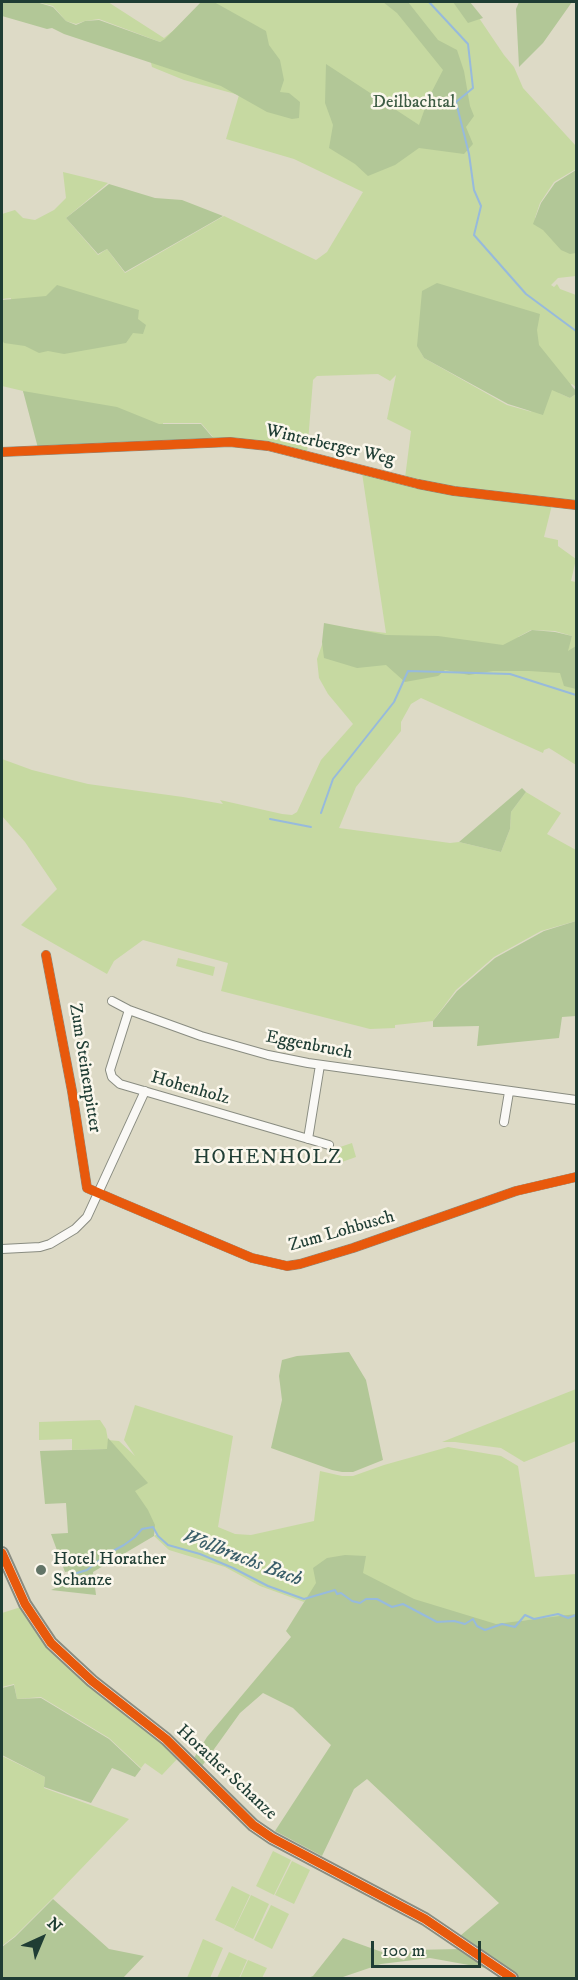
<!DOCTYPE html>
<style>
body{margin:0}
#map{position:relative;width:578px;height:1980px;overflow:hidden;background:#dddac6;font-family:"IM FELL DW Pica",serif}
canvas{display:block}
.frame{position:absolute;inset:0;border:3px solid #1f3d34;pointer-events:none}
.north{position:absolute;left:12px;top:1908px;width:60px;height:60px;-webkit-text-stroke:4px #fbf7ec;paint-order:stroke;rotate:44deg;font-size:16px;font-weight:700;line-height:24px;text-align:center;color:#1f3d34}
.north::after{content:'';display:block;margin:auto;width:21px;height:27px;background:#1f3d34;clip-path:polygon(50% 0,100% 100%,50% 72%,0 100%)}
.scale{position:absolute;left:371px;top:1941px;width:110px;height:27px;box-sizing:border-box;border:3px solid #1f3d34;border-top:0;padding-left:8px;font-size:18px;line-height:21px;white-space:nowrap;color:#1f3d34;-webkit-text-stroke:4px #fbf7ec;paint-order:stroke}
</style>
<div id="map">
<canvas width="578" height="1980"></canvas>
<div class="frame"></div>
<div class="north">N</div>
<div class="scale">100 m</div>
</div>
<script>
const context = document.querySelector('canvas').getContext('2d');
context.lineJoin = 'round';
function paint(path, color) {
  context.fillStyle = color;
  context.fill(path, 'evenodd');
}
function shape(rows) {
  const path = new Path2D();
  for (const r of rows) {
    path.moveTo(r[0], r[1]);
    for (let i = 2; i < r.length; i += 2) path.lineTo(r[i], r[i + 1]);
  }
  return path;
}
function strokePath(path, color, width, dash) {
  context.strokeStyle = color;
  context.lineWidth = width;
  context.lineCap = dash ? 'butt' : 'round';
  context.setLineDash(dash || []);
  context.stroke(path);
}
function drawText(font, color, halo, rows, align = 'center') {
  context.font = font + ' "IM FELL DW Pica",serif';
  context.lineWidth = 5;
  context.setLineDash([]);
  context.textBaseline = 'middle';
  context.strokeStyle = halo;
  context.fillStyle = color;
  for (const [text, x, y, turn = 0] of rows) {
    context.save();
    context.translate(x, y);
    context.rotate((+turn || 0) * Math.PI / 180);
    context.textAlign = isNaN(turn) ? turn : align;
    if (halo) context.strokeText(text, 0, 0);
    context.fillText(text, 0, 0);
    context.restore();
  }
}
paint(shape([
 [37,2,108,2,164,38,209,2,464,2,479,18,504,55,514,67,523,88,576,146,576,169,554,182,540,203,535,218,576,253,576,276,558,278,551,285,554,287,557,284,560,289,576,295,576,387,572,384,559,393,570,398,576,394,576,502,456,488,405,478,411,431,387,419,396,375,390,381,378,374,317,376,313,380,307,454,261,442,43,447,23,391,2,386,2,340,6,343,11,298,2,299,2,214,15,210,23,218,35,220,54,210,66,198,63,172,108,183,66,218,98,255,107,249,125,273,224,216,316,260,327,252,363,192,294,159,226,139,239,95,184,80,152,67,150,59,162,41,160,42,99,19,85,21,76,24,66,21,53,6],
 [419,349,420,349,532,412,507,405,424,358],
 [163,423,201,423,213,437,163,424],
 [362,473,552,505,544,537,558,540,558,546,576,559,571,581,576,582,576,765,549,748,544,750,543,753,421,698,411,704,401,722,401,731,356,787,339,828,450,843,459,842,501,852,510,829,511,812,526,792,561,813,547,834,576,850,576,921,541,931,494,957,456,990,433,1021,395,1025,395,1028,370,1029,221,991,228,963,143,940,114,961,107,974,21,925,57,889,25,842,2,816,2,759,32,770,88,784,183,797,223,804,220,800,282,814,292,815,297,812,321,760,353,724,328,694,319,678,317,659,324,639,346,628,386,633],
 [531,630,555,631,572,636,571,639,565,637,518,637],
 [178,958,215,967,213,976,176,966],
 [352,1143,356,1157,339,1163,334,1149],
 [576,1389,576,1441,524,1462,501,1448,455,1442,442,1442],
 [135,1405,233,1436,218,1527,235,1534,251,1535,314,1521,320,1471,342,1476,353,1476,384,1465,448,1447,501,1456,518,1466,535,1577,576,1574,576,1620,529,1620,520,1621,514,1627,307,1597,304,1602,260,1586,225,1567,169,1550,154,1536,157,1534,105,1449,72,1450,72,1439,39,1440,39,1422,100,1420,106,1429,108,1440,119,1441,135,1456,124,1440],
 [21,1607,32,1622,179,1757,162,1775,145,1763,141,1768,109,1738,41,1697,17,1699,14,1684,2,1687,2,1613],
 [2,1756,45,1777,44,1788,129,1819,53,1898,15,1936,2,1946],
 [273,1851,291,1860,274,1895,256,1886],
 [292,1861,310,1870,294,1904,275,1895],
 [232,1886,250,1895,234,1929,215,1920],
 [251,1895,269,1904,253,1939,234,1930],
 [271,1905,289,1914,272,1949,254,1940],
 [203,1939,223,1948,210,1978,187,1978],
 [229,1952,247,1960,239,1978,217,1978],
 [248,1960,267,1968,262,1978,240,1978]
]), '#c6d9a1');
paint(shape([
 [2,2,36,2,53,7,66,21,76,25,85,21,99,20,160,42,165,39,201,2,214,2,266,31,269,45,280,60,284,80,280,92,289,93,300,102,299,118,292,119,267,112,221,86,64,34,52,28,47,29,2,16],
 [383,2,408,2,438,40,457,50,464,71,470,106,474,116,466,127,473,144,464,154,419,148,395,165,368,176,355,164,329,148,333,125,325,103,326,64,419,125,429,97,443,70,397,13],
 [453,2,470,2,483,18,468,23],
 [519,2,572,2,543,43,519,67,516,9],
 [576,170,576,253,570,254,561,250,543,230,533,224,541,203,555,183],
 [109,184,155,198,182,200,223,216,125,272,107,249,98,254,66,218],
 [437,283,540,314,537,330,539,345,576,391,576,394,570,398,552,390,543,415,508,404,424,358,417,346,422,291],
 [57,285,139,310,138,319,146,325,143,334,133,333,126,343,64,354,48,351,39,353,25,346,4,343,2,340,2,300,46,296],
 [23,391,117,407,159,424,201,424,214,439,38,448],
 [324,623,386,635,438,636,503,645,532,630,555,632,572,636,568,651,576,646,576,689,564,686,560,673,529,671,493,671,469,675,445,670,438,676,405,682,386,665,357,668,324,658,322,642],
 [522,788,526,792,511,812,510,829,501,852,459,842],
 [576,921,576,1016,562,1017,559,1038,477,1046,479,1026,433,1027,433,1021,457,991,495,958,544,931],
 [349,1352,366,1380,383,1460,353,1472,342,1472,332,1470,271,1448,282,1400,279,1376,282,1360,297,1356],
 [108,1438,148,1483,135,1491,148,1510,155,1525,154,1536,93,1572,96,1595,51,1590,65,1584,68,1588,76,1584,70,1571,65,1572,51,1534,68,1533,66,1503,45,1504,40,1451,107,1449],
 [345,1555,366,1556,363,1573,414,1599,496,1624,576,1614,576,1978,520,1978,460,1936,499,1903,367,1779,354,1789,322,1856,275,1831,331,1745,293,1708,263,1693,240,1713,202,1766,194,1758,207,1737,291,1637,286,1631,316,1583,313,1568,327,1558],
 [14,1685,17,1699,41,1698,109,1739,141,1769,135,1777,112,1768,91,1803,44,1787,45,1777,2,1755,2,1688],
 [53,1899,109,1949,144,1956,123,1978,2,1978,2,1947,15,1937],
 [343,1938,404,1960,412,1950,460,1949,491,1969,430,1958,381,1964,340,1978,308,1978,313,1976]
]), '#b2c797');
strokePath(shape([
 [429,2,468,44,473,88,456,102,469,154,474,190,481,206,474,235,526,294,576,331],
 [321,813,333,779,394,702,408,671,510,674,576,695],
 [270,819,311,827],
 [77,1573,87,1570,106,1555,108,1551,111,1552,124,1545,135,1537,142,1529,153,1527,158,1536,168,1545,200,1554,233,1568,268,1586,304,1599,335,1590,337,1594,341,1593,352,1601,360,1603,366,1599,377,1599,392,1607,403,1604,437,1622,454,1621,465,1624,473,1619,477,1626,485,1630,502,1624,515,1627,525,1615,534,1619,558,1614,568,1618,576,1615]
]), '#97badc', 2);
const street = shape([
 [2,452,230,442,268,446,418,484,454,491,576,505],
 [46,955,72,1091,87,1188,117,1201,252,1258,287,1266,300,1264,353,1248,516,1191,576,1177],
 [112,1001,129,1010,201,1036,268,1055,308,1063,576,1100],
 [129,1010,110,1070,112,1077,120,1084,329,1145],
 [504,1122,509,1092],
 [308,1139,320,1065],
 [2,1249,40,1247,50,1244,75,1229,87,1217,145,1091]
]);
const secondary = shape([
 [2,1553,25,1604,51,1643,92,1681,166,1739,253,1825,272,1838,425,1919,512,1978]
]);
strokePath(street, '#898c81', 10);
strokePath(secondary, '#898c81', 14);
strokePath(street, '#faf9f6', 8);
strokePath(secondary, '#f4f0e9', 10);
strokePath(shape([
 [2,452,230,442,268,446,418,484,454,491,576,505],
 [46,955,72,1091,87,1188,117,1201,252,1258,287,1266,300,1264,353,1248,516,1191,576,1177],
 [2,1553,25,1604,51,1643,92,1681,166,1739,253,1825,272,1838,425,1919,512,1978]
]), '#e8590c', 9);
for (const [x, y, r, color] of [
 [41,1570,6,"#627467"]
]) {
  const dot = new Path2D();
  dot.arc(x, y, r, 0, 2 * Math.PI);
  context.fillStyle = color;
  context.fill(dot);
  strokePath(dot, '#fbf7ec', 2);
}
drawText('18px', '#3d5c44', '#fbf7ec', [
 ["Deilbachtal",414,103]
]);
drawText('18px', '#1f3d34', '#fbf7ec', [
 ["Winterberger Weg",330,446,13],
 ["Eggenbruch",309,1046,11],
 ["Zum Steinenpitter",84,1068,81],
 ["Hohenholz",190,1089,16],
 ["Zum Lohbusch",342,1232,-16],
 ["Horather Schanze",226,1773,43]
]);
drawText('18px', '#1f3d34', '#fbf7ec', [
 ["Hotel Horather",53,1560],
 ["Schanze",53,1581]
], 'left');
context.letterSpacing = '1.5px';
drawText('20px', '#1f3d34', '#fbf7ec', [
 ["HOHENHOLZ",268,1159]
]);
context.letterSpacing = '0px';
drawText('italic 20px', '#3a5e69', '#fbf7ec', [
 ["Wollbruchs Bach",242,1559,21]
]);
</script>
